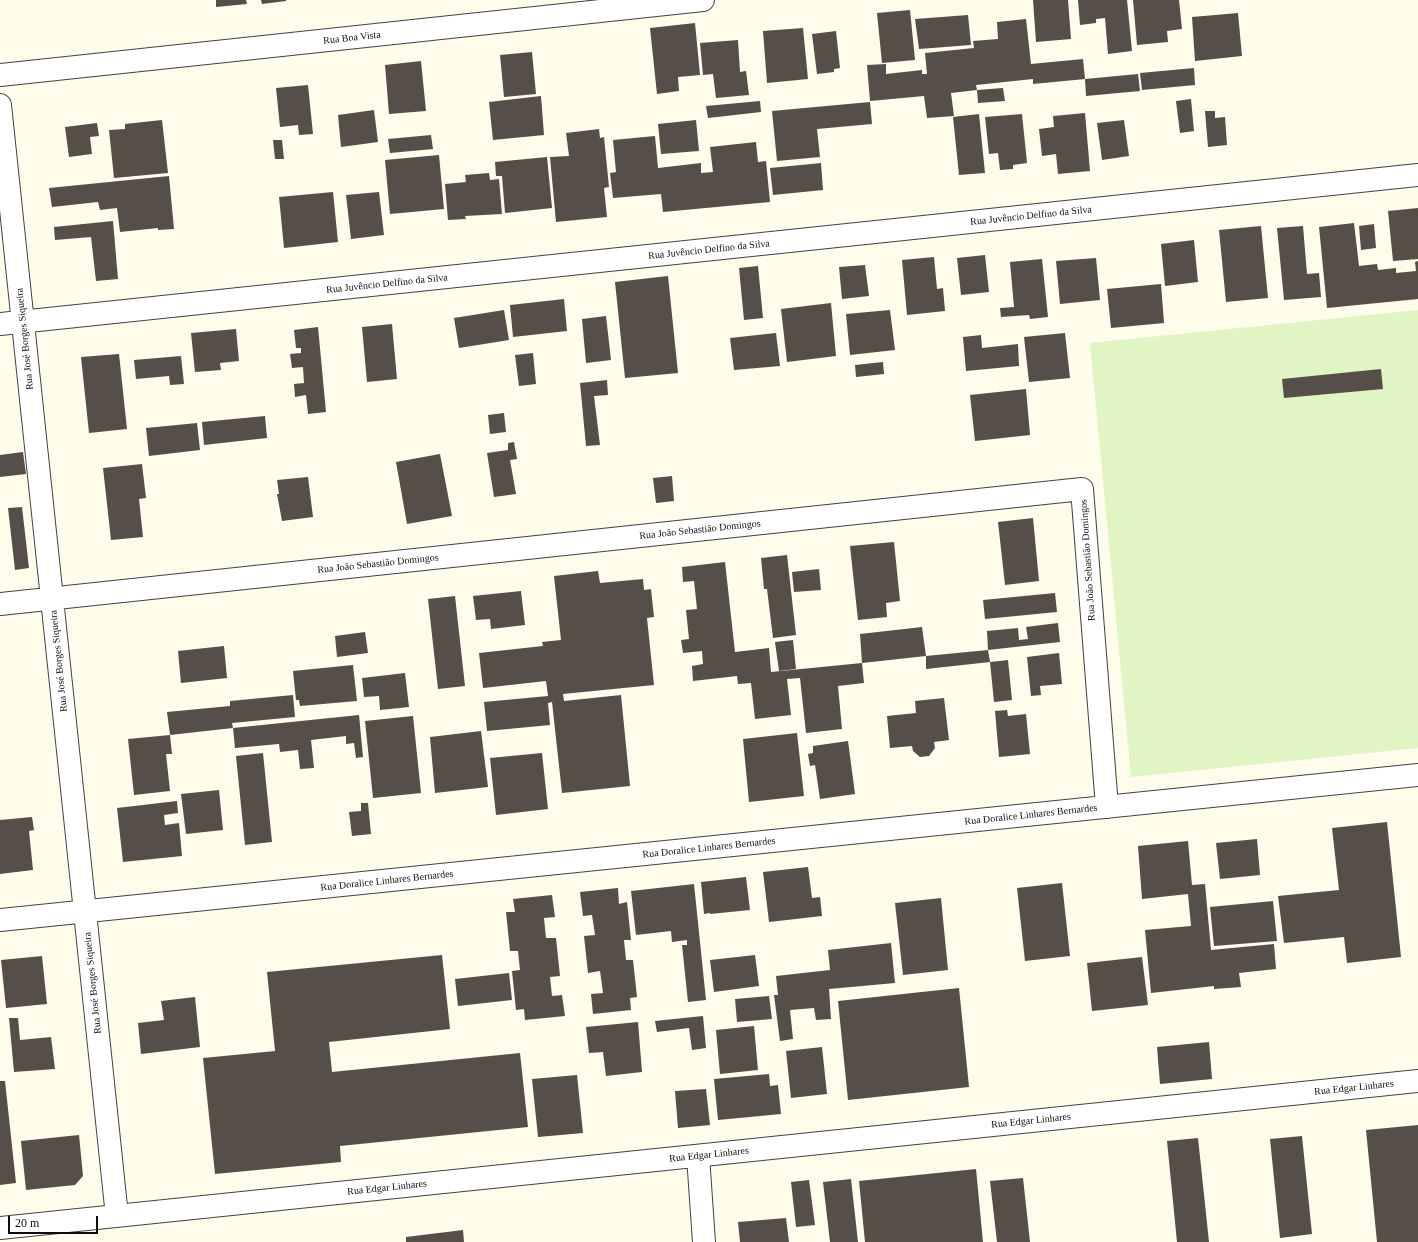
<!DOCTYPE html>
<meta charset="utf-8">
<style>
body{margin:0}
#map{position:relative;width:1418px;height:1242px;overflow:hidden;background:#fffcec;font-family:"Times New Roman",serif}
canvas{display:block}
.scale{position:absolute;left:8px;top:1216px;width:90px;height:18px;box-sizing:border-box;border:2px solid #0d0d0d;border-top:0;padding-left:5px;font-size:12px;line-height:14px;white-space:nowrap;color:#0d0d0d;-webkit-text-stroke:3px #fff;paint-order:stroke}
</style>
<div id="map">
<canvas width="1418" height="1242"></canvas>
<div class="scale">20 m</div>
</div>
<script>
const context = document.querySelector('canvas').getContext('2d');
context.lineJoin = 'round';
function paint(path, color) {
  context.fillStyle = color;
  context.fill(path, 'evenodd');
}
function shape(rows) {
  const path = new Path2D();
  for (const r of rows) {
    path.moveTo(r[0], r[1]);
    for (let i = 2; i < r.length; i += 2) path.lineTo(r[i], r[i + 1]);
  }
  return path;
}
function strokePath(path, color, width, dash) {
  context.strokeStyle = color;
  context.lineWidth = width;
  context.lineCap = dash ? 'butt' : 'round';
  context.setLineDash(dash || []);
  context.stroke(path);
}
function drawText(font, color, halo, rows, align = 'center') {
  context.font = font + ' "Times New Roman",serif';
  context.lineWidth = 4;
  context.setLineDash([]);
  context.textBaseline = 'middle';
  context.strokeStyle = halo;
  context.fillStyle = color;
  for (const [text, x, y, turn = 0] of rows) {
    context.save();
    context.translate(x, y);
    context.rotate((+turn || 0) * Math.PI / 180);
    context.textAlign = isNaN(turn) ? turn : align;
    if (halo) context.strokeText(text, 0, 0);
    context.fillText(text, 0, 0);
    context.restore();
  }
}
paint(shape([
 [1418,310,1418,748,1131,777,1090,343]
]), '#e1f4c4');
paint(shape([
 [216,0,246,0,247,4,216,7],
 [261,0,286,0,286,1,262,4],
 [1033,0,1068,0,1071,39,1036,42],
 [1078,0,1127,0,1132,51,1108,54,1105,18,1096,19,1096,23,1080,25],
 [1133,0,1179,0,1182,29,1167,31,1168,42,1137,45],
 [910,10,915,60,882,63,877,13],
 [1238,13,1242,56,1195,61,1192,17],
 [968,15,971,45,919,49,915,19],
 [1026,19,1031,64,1083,59,1085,79,1138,74,1140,91,1086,96,1085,79,1033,84,1033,79,976,85,977,90,1003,88,1005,101,978,103,977,90,951,93,954,116,927,118,924,96,870,101,867,65,886,64,886,74,922,70,922,74,927,74,925,53,974,48,973,41,998,39,997,22],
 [695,23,700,75,678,77,679,91,657,94,650,28],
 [803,28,808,79,767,83,763,31],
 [836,31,840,68,834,69,834,72,817,74,812,34],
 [738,40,740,72,746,71,749,95,716,98,713,74,703,75,700,43],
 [532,52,536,94,504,97,500,55],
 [421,61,426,111,389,114,385,65],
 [1194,68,1195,85,1142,90,1140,73],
 [308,85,313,134,299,135,298,125,280,127,276,88],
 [541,96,544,135,493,140,489,102],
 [1191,99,1194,131,1180,133,1176,101],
 [760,101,761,112,708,118,706,106],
 [870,102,872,124,817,129,820,157,777,161,772,111],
 [374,110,378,142,341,147,338,115],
 [1205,111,1215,111,1215,118,1225,117,1227,145,1208,147],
 [1085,113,1090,171,1058,174,1056,154,1042,156,1039,129,1054,127,1053,116],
 [979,114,985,173,959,175,953,117],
 [1022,114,1027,163,1013,165,1013,169,1000,170,998,153,989,154,985,117],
 [162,120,168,173,114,178,109,130,125,129,125,124],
 [696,120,699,151,661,154,658,124],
 [1124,120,1129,156,1102,160,1097,123],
 [97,123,99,136,90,137,92,154,69,157,65,127],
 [599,129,600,138,604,137,609,187,604,188,607,217,556,222,550,157,569,156,566,133],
 [431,135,433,149,390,153,388,139],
 [655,136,658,168,701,163,701,173,713,172,710,147,756,142,758,162,766,161,770,202,663,212,661,194,613,198,610,173,616,172,613,140],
 [273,140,282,140,284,159,275,159],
 [439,155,444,209,390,214,385,160],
 [547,157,552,208,505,213,502,176,496,176,495,162],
 [821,163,823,190,773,195,770,168],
 [489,173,490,180,499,179,502,214,465,216,466,219,448,220,445,184,466,182,465,175],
 [169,176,174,229,158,230,158,228,120,232,117,208,100,210,98,202,52,207,49,188],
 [333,192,338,242,284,248,279,197],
 [379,192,384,235,351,239,346,195],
 [1418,208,1418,259,1393,261,1388,211],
 [113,221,118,279,96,281,91,237,55,240,54,227],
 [1354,223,1359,266,1377,264,1378,270,1396,268,1396,273,1416,271,1415,262,1418,261,1418,299,1327,308,1319,227],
 [1374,224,1376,248,1361,250,1359,226],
 [1261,226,1268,298,1226,302,1219,230],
 [1303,226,1307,274,1319,273,1321,297,1284,300,1277,228],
 [1194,240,1198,282,1165,286,1161,244],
 [985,255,989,292,961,295,957,258],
 [934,257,937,289,943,288,945,311,907,315,902,260],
 [1096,258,1100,300,1060,304,1056,261],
 [1042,259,1048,317,1030,319,1029,315,1001,317,1000,308,1014,307,1010,262],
 [865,265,869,296,842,299,839,267],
 [758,266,763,318,744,320,739,268],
 [668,276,678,373,625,378,615,282],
 [1161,284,1164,323,1111,328,1107,289],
 [564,299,567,331,513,337,510,305],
 [831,303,836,356,787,362,781,309],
 [504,310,509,340,459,348,454,318],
 [890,310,895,350,850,355,846,314],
 [606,316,611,360,586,363,582,319],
 [392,324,397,379,367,382,362,327],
 [318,327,326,412,308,414,306,395,295,397,294,384,304,383,303,367,292,368,290,354,301,353,301,348,296,348,294,330],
 [236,329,239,361,220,363,221,370,195,372,191,333],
 [776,333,780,366,734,370,730,338],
 [1065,333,1070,378,1029,382,1024,337],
 [981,335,982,348,1018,344,1019,366,966,371,963,337],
 [533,353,536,384,519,386,515,355],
 [119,354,127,429,89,433,81,357],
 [181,356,184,384,170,385,169,376,136,379,134,360],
 [883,362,884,374,856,377,855,365],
 [1381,369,1383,389,1284,398,1282,379],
 [607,380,608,395,594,396,600,445,586,446,580,383],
 [1026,389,1030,435,975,441,970,395],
 [504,413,506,432,490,434,488,415],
 [265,416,267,438,204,445,202,422],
 [197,423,200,450,149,456,146,428],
 [514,442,517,459,510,460,516,494,494,497,487,453,508,450,508,443],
 [23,452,26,474,0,477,0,455],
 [440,454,452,516,407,524,396,462],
 [142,464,146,498,139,499,143,537,111,540,103,468],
 [672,476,674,501,656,503,653,478],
 [308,477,313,517,282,521,277,494,279,494,277,480],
 [22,507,29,568,15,570,8,508],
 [1033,518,1039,581,1005,585,998,522],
 [894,542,900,601,886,603,887,617,858,620,850,546],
 [787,555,796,635,773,638,767,589,764,589,761,558],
 [725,562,735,652,769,648,771,672,862,663,864,683,838,686,842,729,806,733,800,678,787,679,791,715,755,719,751,683,738,684,737,676,693,681,692,666,703,664,702,651,683,653,681,640,689,639,686,610,697,609,694,581,683,582,682,567],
 [819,569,821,590,794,592,792,572],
 [598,571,600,583,643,579,644,590,651,589,654,617,647,618,654,685,563,694,564,701,621,695,630,786,562,793,552,702,548,703,550,725,487,731,484,702,548,696,546,681,483,688,479,653,543,646,542,642,561,640,554,576],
 [521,591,525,625,491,629,490,619,476,620,473,596],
 [1055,593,1057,612,985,619,983,600],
 [455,596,465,686,438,689,428,599],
 [1058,623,1060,642,988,650,990,662,1008,660,1012,700,994,702,990,662,926,669,926,656,988,650,987,631,1018,628,1019,640,1028,639,1026,627],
 [922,627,926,656,862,663,860,634],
 [365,632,368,653,337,657,335,636],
 [793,640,796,669,779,671,775,642],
 [224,646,227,678,181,683,178,651],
 [1059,653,1062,684,1040,686,1041,695,1031,696,1027,657],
 [353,665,357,701,300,706,299,700,296,700,293,671],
 [405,673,409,707,380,710,379,696,364,697,362,678],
 [293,695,295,717,232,723,233,728,359,715,363,757,356,758,354,743,346,744,346,736,311,740,314,768,300,769,298,750,280,752,279,744,235,748,233,728,170,735,172,754,166,754,170,791,134,795,128,739,170,735,167,712,230,706,230,701],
 [944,698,949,740,934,742,935,748,929,756,920,757,913,751,912,746,890,748,887,716,916,713,915,701],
 [1007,710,1008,716,1026,714,1030,754,999,757,995,711],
 [413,716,421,793,373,798,365,721],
 [481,731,488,787,435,793,430,737],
 [797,733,804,796,749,802,743,739],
 [848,741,855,794,820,799,815,765,810,766,808,754,813,753,813,746],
 [263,753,272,842,245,845,236,756],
 [542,753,548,809,496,815,490,758],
 [219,790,223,830,186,834,181,794],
 [177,801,178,813,164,815,165,825,179,823,182,856,123,862,117,808],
 [361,803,368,803,371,834,352,836,349,812,361,811],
 [32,817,34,830,29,831,33,870,0,874,0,820],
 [1387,822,1401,957,1347,963,1344,937,1284,943,1278,896,1339,890,1332,828],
 [1257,839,1260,875,1220,879,1216,843],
 [1188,841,1192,885,1205,884,1211,950,1274,944,1276,969,1239,973,1241,987,1214,989,1214,986,1151,993,1145,930,1191,926,1188,894,1142,899,1138,846],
 [808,867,812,898,820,897,822,916,769,922,763,872],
 [746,877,750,910,710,914,710,913,704,914,701,882],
 [1062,883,1070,956,1025,961,1017,888],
 [694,884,706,1000,688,1002,682,945,687,945,687,940,672,942,671,931,636,935,631,891],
 [618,888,619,904,627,902,631,940,624,940,626,960,633,960,637,997,630,998,631,1010,593,1014,591,994,603,993,600,971,588,973,584,936,595,935,592,915,583,916,580,892],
 [552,895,555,917,544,918,546,938,556,938,560,976,550,977,552,996,562,995,565,1016,525,1020,524,1009,516,1010,512,971,520,970,518,951,510,951,506,912,515,912,513,899],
 [941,898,948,970,903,975,895,903],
 [1273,901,1277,941,1214,946,1210,907],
 [891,943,895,983,829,989,831,1019,816,1020,814,1008,790,1010,793,1039,780,1041,774,995,778,995,776,976,830,970,828,950],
 [442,955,450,1029,329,1042,332,1072,520,1053,528,1127,340,1146,341,1162,215,1174,203,1058,275,1051,267,972],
 [755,955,759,986,714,992,710,960],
 [42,956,47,1004,6,1008,1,960],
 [1142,957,1148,1005,1092,1011,1087,963],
 [509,973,512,1000,458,1006,455,979],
 [959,988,969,1087,848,1100,838,1001],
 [769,996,772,1019,737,1022,735,999],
 [195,997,200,1047,141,1054,138,1023,164,1020,161,1001],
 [703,1016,706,1048,692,1050,689,1028,657,1032,655,1021],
 [9,1018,18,1018,20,1040,51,1037,55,1069,14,1072],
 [638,1022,642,1072,606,1076,603,1052,589,1053,586,1027],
 [754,1026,758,1070,720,1074,716,1030],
 [1209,1042,1212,1079,1160,1084,1157,1047],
 [822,1047,827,1094,791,1098,786,1051],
 [769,1074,770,1086,778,1085,781,1114,718,1120,714,1079],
 [577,1075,583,1133,538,1137,532,1079],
 [0,1081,5,1081,16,1183,0,1185],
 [706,1089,710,1125,678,1128,675,1091],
 [1418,1125,1418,1242,1377,1242,1366,1130],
 [79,1135,83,1176,75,1185,26,1190,21,1141],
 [1302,1136,1312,1234,1280,1238,1270,1139],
 [1198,1138,1209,1242,1177,1242,1167,1141],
 [976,1169,983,1242,865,1242,859,1181],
 [1023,1178,1030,1242,997,1242,990,1181],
 [851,1179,858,1242,830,1242,823,1182],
 [809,1180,815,1225,796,1227,791,1182],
 [786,1218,789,1242,740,1242,738,1222],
 [463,1230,464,1242,406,1242,406,1237]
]), '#564e48');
const minor = shape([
 [0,75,703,0],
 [0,105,117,1216],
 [0,324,1418,175],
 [0,604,1082,489,1107,807],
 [0,920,1418,775],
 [698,1156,704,1242],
 [0,1228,1418,1081]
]);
strokePath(minor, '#404040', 24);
strokePath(minor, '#fff', 22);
drawText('10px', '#0d0d0d', '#fff', [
 ["Rua Boa Vista",352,38,-6],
 ["Rua Juvêncio Delfino da Silva",1031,216,-6],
 ["Rua Juvêncio Delfino da Silva",709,250,-6],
 ["Rua Juvêncio Delfino da Silva",387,284,-6],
 ["Rua José Borges Siqueira",25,339,-96],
 ["Rua João Sebastião Domingos",700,530,-6],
 ["Rua João Sebastião Domingos",1088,560,-94],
 ["Rua João Sebastião Domingos",378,564,-6],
 ["Rua José Borges Siqueira",59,661,-96],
 ["Rua Doralice Linhares Bernardes",1031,815,-6],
 ["Rua Doralice Linhares Bernardes",709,848,-6],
 ["Rua Doralice Linhares Bernardes",387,881,-6],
 ["Rua José Borges Siqueira",93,983,-96],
 ["Rua Edgar Linhares",1354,1088,-6],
 ["Rua Edgar Linhares",1031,1121,-6],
 ["Rua Edgar Linhares",709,1155,-6],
 ["Rua Edgar Linhares",387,1188,-6]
]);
</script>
